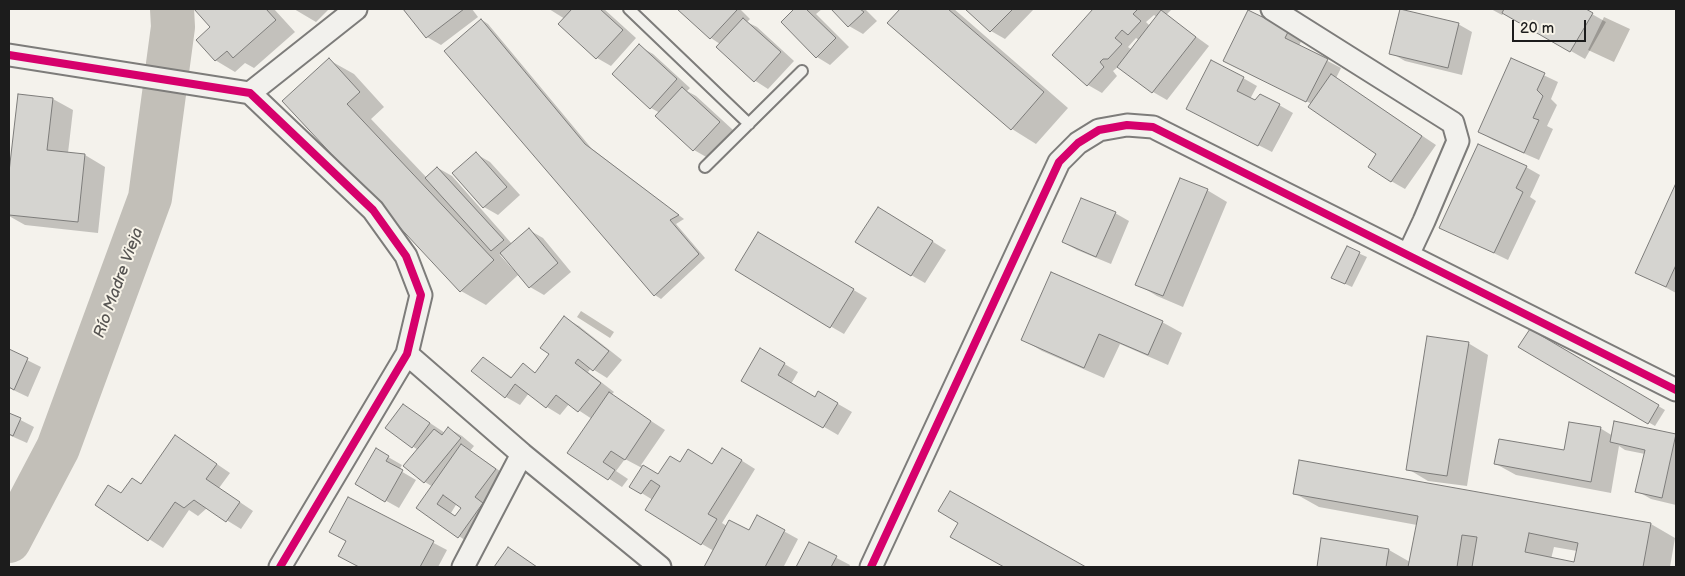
<!DOCTYPE html>
<meta charset="utf-8">
<style>
body{margin:0}
#map{position:relative;width:1685px;height:576px;overflow:hidden;background:#f4f2ec;font-family:"Balsamiq Sans",sans-serif}
canvas{display:block}
.frame{position:absolute;inset:0;border:10px solid #1c1c1c;pointer-events:none}
.scale{position:absolute;left:1512px;top:20px;width:74px;height:22px;box-sizing:border-box;border:2px solid #1c1c1c;border-top:0;padding-left:6px;font-size:15px;line-height:18px;white-space:nowrap;color:#1c1c1c;-webkit-text-stroke:4px #f7f3e8;paint-order:stroke}
</style>
<div id="map">
<canvas width="1685" height="576"></canvas>
<div class="frame"></div>
<div class="scale">20 m</div>
</div>
<script>
const context = document.querySelector('canvas').getContext('2d');
context.lineJoin = 'round';
function paint(path, color) {
  context.fillStyle = color;
  context.fill(path, 'evenodd');
}
function shape(rows) {
  const path = new Path2D();
  for (const r of rows) {
    path.moveTo(r[0], r[1]);
    for (let i = 2; i < r.length; i += 2) path.lineTo(r[i], r[i + 1]);
  }
  return path;
}
function strokePath(path, color, width, dash) {
  context.strokeStyle = color;
  context.lineWidth = width;
  context.lineCap = dash ? 'butt' : 'round';
  context.setLineDash(dash || []);
  context.stroke(path);
}
function drawText(font, color, halo, rows, align = 'center') {
  context.font = font + ' "Balsamiq Sans",sans-serif';
  context.lineWidth = 4;
  context.setLineDash([]);
  context.textBaseline = 'middle';
  context.strokeStyle = halo;
  context.fillStyle = color;
  for (const [text, x, y, turn = 0] of rows) {
    context.save();
    context.translate(x, y);
    context.rotate((+turn || 0) * Math.PI / 180);
    context.textAlign = isNaN(turn) ? turn : align;
    if (halo) context.strokeText(text, 0, 0);
    context.fillText(text, 0, 0);
    context.restore();
  }
}
paint(shape([
 [1604,17,1630,29,1614,62,1588,50],
 [581,311,614,332,610,338,577,317]
]), '#c2bfb8');
paint(shape([
 [196,9,274,9,295,32,254,68,245,63,235,72,215,60,212,27],
 [294,9,329,9,316,22],
 [405,9,472,9,478,17,441,45,427,37],
 [549,9,604,9,636,38,611,66,597,58,565,19],
 [679,9,740,9,750,19,747,22,757,27,794,61,768,89,754,80,720,44,711,38],
 [796,9,822,9,816,14,849,47,830,65,817,57],
 [832,9,865,9,877,21,863,34,849,26],
 [901,9,954,9,1068,108,1036,144,1012,129,889,23],
 [967,9,1034,9,1005,39,991,31],
 [1095,9,1172,9,1166,15,1209,46,1167,100,1153,92,1119,66,1113,71,1117,76,1102,93,1088,85,1054,55],
 [1154,15,1157,17,1150,26,1146,22],
 [1136,38,1139,40,1132,50,1128,47],
 [1491,9,1583,9,1606,22,1585,59,1504,13,1502,15],
 [482,20,488,24,592,149,684,219,676,224,705,258,661,299,655,295],
 [1458,24,1472,32,1462,75,1405,61,1391,53],
 [1288,31,1302,39,1299,46,1341,68,1336,78,1436,145,1405,189,1391,181,1378,154,1312,104,1238,68],
 [639,46,653,54,690,88,687,91,696,96,733,130,708,158,694,150,660,113,651,108],
 [329,60,354,74,384,107,371,119,427,178,438,168,452,176,512,244,529,230,543,238,571,272,544,295,530,287,507,259,499,254,518,275,486,305,461,291,284,102],
 [1512,60,1558,82,1551,99,1557,105,1547,126,1553,129,1539,160,1493,140,1480,132],
 [1243,78,1257,86,1250,99,1255,101,1279,105,1293,113,1272,152,1201,116],
 [19,95,53,99,73,110,68,153,85,155,105,167,98,233,25,225,9,216,9,184],
 [476,154,490,162,520,195,498,215,484,207],
 [1526,167,1540,175,1530,197,1536,201,1508,260,1440,227],
 [1181,179,1207,190,1227,202,1183,307,1157,296,1137,284],
 [1676,186,1676,293,1637,272],
 [1115,213,1129,221,1111,264,1077,250,1063,242],
 [892,216,946,250,925,283,911,275],
 [772,241,867,298,844,334,830,326],
 [1347,248,1367,257,1352,287,1339,281],
 [565,318,579,326,622,360,607,378,591,368,588,372,614,392,611,395,665,430,641,465,659,476,680,463,712,465,736,457,755,469,722,523,727,526,749,532,758,517,798,539,784,566,786,567,706,567,714,551,702,544,653,500,630,486,642,468,625,459,616,471,628,479,622,487,569,453,592,419,569,404,560,415,547,407,529,393,520,405,506,397,483,358,513,378,523,365,536,373,551,354],
 [1162,322,1182,333,1168,365,1120,344,1104,378,1042,351,1022,339],
 [1530,330,1665,410,1655,426,1520,347],
 [1468,343,1488,355,1467,486,1428,481,1408,469],
 [761,350,798,372,791,384,816,398,819,393,852,412,838,435,743,380],
 [9,351,41,367,28,397,9,388],
 [403,405,445,433,448,428,462,436,474,446,470,451,509,477,472,545,418,508,433,487,425,482,418,450,386,428],
 [457,503,463,507,456,517,451,513],
 [9,414,34,427,27,443,9,435],
 [1600,428,1613,436,1676,435,1676,505,1651,499,1637,491,1645,454,1625,450,1619,446,1611,493,1516,475,1496,464,1565,452],
 [189,445,230,473,219,488,253,511,241,529,207,508,198,516,189,510,163,548,96,505,142,485],
 [376,450,402,465,399,470,416,480,399,508,356,484],
 [950,492,1084,567,1007,567,952,536,960,523],
 [1294,493,1651,524,1675,538,1670,567,1318,567,1322,539,1389,550,1410,562,1417,525,1319,507],
 [1554,547,1577,551,1575,563,1551,559],
 [348,498,447,550,438,567,360,567,353,564,347,541],
 [810,544,850,565,849,567,798,567]
]), '#0003');
strokePath(shape([
 [9,541,58,448,150,198,173,27,172,9]
]), '#c2bfb8', 44);
const building = shape([
 [194,9,266,9,276,20,233,58,227,51,215,61,196,40,210,27,194,9],
 [403,9,464,9,426,38,403,9],
 [572,9,600,9,623,30,596,59,558,24,572,9],
 [677,9,736,9,737,10,710,39,677,9],
 [794,9,806,9,836,38,816,58,781,22,794,9],
 [831,9,860,9,864,12,848,27,831,9],
 [900,9,948,9,1044,92,1011,130,887,23,900,9],
 [965,9,1013,9,990,32,965,9],
 [1093,9,1138,9,1133,14,1141,21,1128,35,1122,30,1115,38,1122,44,1108,59,1103,59,1100,62,1104,67,1087,86,1052,55,1093,9],
 [1400,9,1459,23,1448,68,1389,54,1400,9],
 [1504,9,1586,9,1593,13,1570,52,1502,13,1504,9],
 [1161,10,1196,37,1152,93,1117,67,1161,10],
 [1248,10,1289,30,1285,38,1328,59,1306,102,1223,61,1248,10],
 [743,18,781,52,754,82,716,47,743,18],
 [481,19,585,144,679,215,670,220,699,254,654,296,444,51,481,19],
 [639,44,677,79,650,109,612,74,639,44],
 [329,58,360,92,347,104,494,260,460,292,282,101,329,58],
 [1511,58,1545,73,1537,90,1543,96,1533,118,1539,120,1524,153,1478,132,1511,58],
 [1211,60,1244,77,1237,91,1255,100,1260,94,1280,104,1258,146,1186,109,1211,60],
 [1331,74,1422,136,1391,182,1368,167,1376,154,1308,107,1331,74],
 [682,87,720,122,693,151,655,116,682,87],
 [18,94,53,98,47,150,85,154,78,222,9,215,9,172,18,94],
 [1478,144,1527,166,1516,188,1523,192,1494,253,1439,228,1478,144],
 [476,152,507,187,483,208,452,173,476,152],
 [437,167,504,240,491,251,425,178,437,167],
 [1180,178,1208,189,1163,296,1135,285,1180,178],
 [1676,183,1676,265,1666,287,1635,273,1676,183],
 [1081,198,1116,212,1096,257,1062,242,1081,198],
 [878,207,933,241,911,276,855,242,878,207],
 [529,228,558,263,529,288,500,253,529,228],
 [758,232,854,289,830,328,735,270,758,232],
 [1347,246,1360,252,1345,284,1331,278,1347,246],
 [1051,272,1163,321,1148,355,1099,334,1084,368,1021,340,1051,272],
 [564,316,609,351,593,371,578,359,575,363,601,383,578,412,556,395,546,408,515,384,505,398,471,371,483,357,511,378,523,363,535,373,549,354,540,348,564,316],
 [1530,329,1659,405,1648,424,1518,347,1530,329],
 [1427,336,1469,342,1447,476,1406,470,1427,336],
 [760,348,785,363,778,375,815,397,818,391,838,403,823,428,741,381,760,348],
 [9,349,28,358,14,390,9,387,9,349],
 [609,392,651,421,625,460,611,451,603,462,615,470,608,480,567,453,609,392],
 [403,404,430,423,412,448,385,428,403,404],
 [9,413,21,418,13,436,9,434,9,413],
 [1614,421,1676,434,1662,498,1635,492,1645,450,1610,442,1614,421],
 [1569,422,1601,427,1591,482,1494,464,1499,439,1564,450,1569,422],
 [448,427,461,438,424,483,403,466,434,429,442,435,448,427],
 [175,435,217,464,206,479,240,502,226,522,194,500,184,508,175,502,148,541,95,505,108,485,121,493,132,478,141,484,175,435],
 [461,444,496,469,475,497,483,503,458,538,416,508,461,444],
 [443,495,461,508,455,516,437,504,443,495],
 [376,448,389,456,386,461,403,470,385,502,355,484,376,448],
 [722,448,742,460,708,514,717,519,701,545,645,510,660,486,651,480,641,494,629,487,643,465,658,474,670,456,680,462,688,449,712,464,722,448],
 [1299,460,1651,523,1643,567,1472,567,1477,537,1462,535,1457,567,1408,567,1418,516,1293,494,1299,460],
 [1529,533,1578,543,1574,562,1525,552,1529,533],
 [950,491,1086,567,1004,567,950,537,958,523,938,511,950,491],
 [348,497,434,541,420,567,359,567,338,556,346,541,329,532,348,497],
 [757,515,785,530,765,567,704,567,729,520,749,530,757,515],
 [1321,538,1389,549,1386,567,1317,567,1321,538],
 [809,542,837,556,831,567,796,567,809,542],
 [508,547,537,567,494,567,508,547]
]);
paint(building, '#d5d4d0');
strokePath(building, '#7d7c7a', 1);
const service = shape([
 [629,9,749,124],
 [705,167,802,71]
]);
const minor = shape([
 [1272,9,1453,123,1458,141,1424,221,1408,255],
 [9,55,250,93,373,210,406,256,421,295,407,354,280,567],
 [250,93,356,9],
 [407,354,522,454,660,567],
 [463,567,522,454],
 [871,567,1059,162,1078,143,1099,130,1127,125,1153,127,1676,390]
]);
strokePath(service, '#7d7c7a', 14);
strokePath(minor, '#7d7c7a', 25);
strokePath(service, '#f2f1ed', 10);
strokePath(minor, '#f2f1ed', 21);
strokePath(shape([
 [9,55,250,93,373,210,406,256,421,295,407,354,280,567],
 [871,567,1059,162,1078,143,1099,130,1127,125,1153,127,1676,390]
]), '#d6006c', 8);
drawText('italic 16px', '#565452', '#f7f3e8', [
 ["Río Madre Vieja",119,283,-70]
]);
</script>
